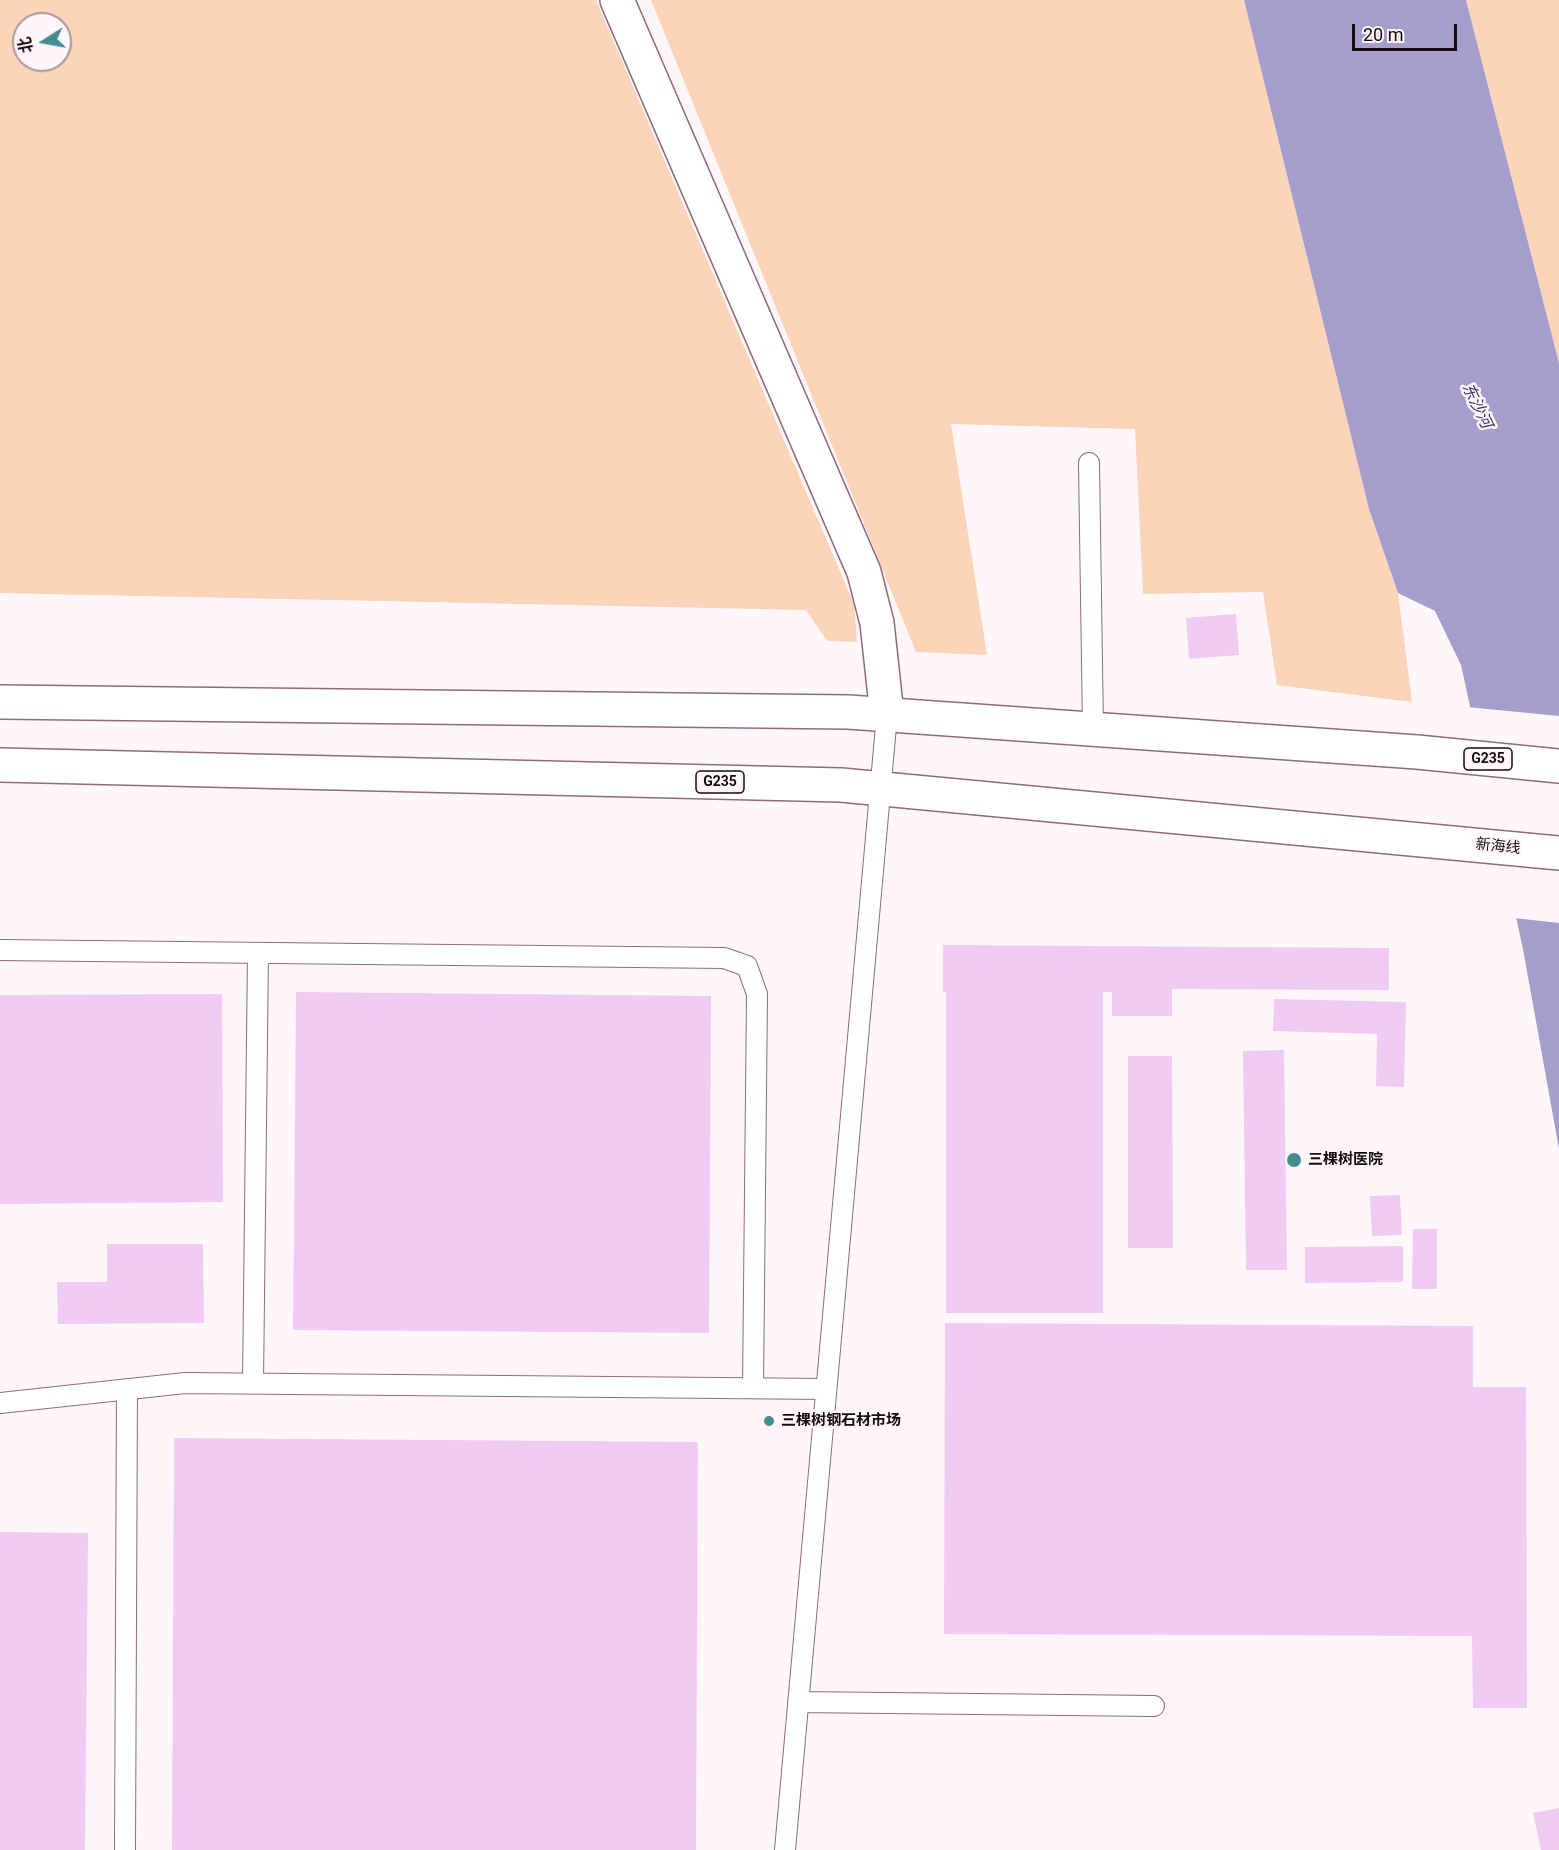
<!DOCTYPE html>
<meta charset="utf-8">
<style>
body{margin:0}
#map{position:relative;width:1559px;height:1850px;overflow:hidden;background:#fff6f9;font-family:Roboto,"Noto Sans SC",sans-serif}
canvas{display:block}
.north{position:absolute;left:12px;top:12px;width:60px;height:60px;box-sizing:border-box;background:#fff6f9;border:2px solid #a2989b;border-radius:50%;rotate:259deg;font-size:16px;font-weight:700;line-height:24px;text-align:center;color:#170a0f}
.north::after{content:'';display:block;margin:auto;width:21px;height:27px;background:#448c8f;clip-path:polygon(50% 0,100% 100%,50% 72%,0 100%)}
.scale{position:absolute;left:1352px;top:24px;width:105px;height:27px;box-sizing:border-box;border:3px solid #170a0f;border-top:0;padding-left:8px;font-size:18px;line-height:21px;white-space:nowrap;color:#170a0f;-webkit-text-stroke:4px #fff6f9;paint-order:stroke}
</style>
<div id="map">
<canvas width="1559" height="1850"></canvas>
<div class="north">北</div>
<div class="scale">20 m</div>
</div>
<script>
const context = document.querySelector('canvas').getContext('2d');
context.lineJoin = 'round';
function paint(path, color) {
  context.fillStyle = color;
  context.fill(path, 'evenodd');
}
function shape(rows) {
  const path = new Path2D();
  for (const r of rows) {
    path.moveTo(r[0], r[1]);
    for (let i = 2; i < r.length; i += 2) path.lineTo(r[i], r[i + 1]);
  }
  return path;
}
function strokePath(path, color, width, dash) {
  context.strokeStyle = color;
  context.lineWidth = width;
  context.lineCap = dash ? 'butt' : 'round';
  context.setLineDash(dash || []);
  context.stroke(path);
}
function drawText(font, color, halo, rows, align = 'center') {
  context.font = font + ' Roboto,"Noto Sans SC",sans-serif';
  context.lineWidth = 5;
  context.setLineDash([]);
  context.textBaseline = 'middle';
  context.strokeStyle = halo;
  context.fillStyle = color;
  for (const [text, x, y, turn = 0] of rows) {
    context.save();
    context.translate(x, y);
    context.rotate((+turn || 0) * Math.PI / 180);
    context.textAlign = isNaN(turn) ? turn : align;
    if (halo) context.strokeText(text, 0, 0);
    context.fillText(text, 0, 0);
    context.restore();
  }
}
paint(shape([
 [0,0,596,0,854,604,857,642,827,641,806,610,0,593],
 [24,24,60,24,60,60,24,60],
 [651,0,1244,0,1369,509,1398,593,1412,702,1277,685,1263,592,1143,594,1135,429,951,424,987,655,916,652],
 [1466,0,1559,0,1559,363]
]), '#fbd4ba');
paint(shape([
 [1244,0,1466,0,1559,363,1559,1149,1523,949,1461,665,1435,611,1398,593,1369,509]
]), '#a59dcc');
paint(shape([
 [1467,707,1559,716,1559,923,1514,918]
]), '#fff6f9');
paint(shape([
 [1236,614,1239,655,1189,659,1186,618],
 [943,945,1389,948,1389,990,1172,989,1172,1016,1112,1016,1112,992,1103,992,1103,1313,946,1313,946,992,943,992],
 [296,992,711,996,709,1333,293,1330],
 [222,994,223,1202,0,1204,0,995],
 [1274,999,1406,1002,1404,1087,1376,1086,1377,1034,1273,1031],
 [1284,1050,1287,1270,1246,1270,1243,1051],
 [1128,1056,1172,1056,1173,1248,1128,1248],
 [1400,1195,1402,1235,1372,1236,1370,1196],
 [1413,1229,1437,1229,1437,1289,1412,1289],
 [107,1244,203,1244,204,1323,58,1324,57,1282,107,1282],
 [1403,1246,1403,1282,1305,1283,1305,1247],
 [945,1323,1473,1326,1473,1387,1526,1387,1527,1708,1473,1708,1472,1636,944,1634],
 [174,1438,698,1442,696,1850,172,1850],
 [0,1532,88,1533,85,1850,0,1850],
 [1559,1808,1559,1850,1541,1850,1533,1813]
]), '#f0cbf4');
const service = shape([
 [1089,463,1093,729],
 [0,950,724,958,747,966,757,994,753,1388],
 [253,1383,258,953],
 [0,1403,185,1383,826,1389],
 [798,1702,1154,1706],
 [125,1850,127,1389],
 [785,1850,887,715]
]);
const minor = shape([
 [617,0,864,572,877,623,887,715]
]);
const trunk = shape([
 [0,702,848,712,1417,752,1559,766],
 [0,765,841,785,1559,853]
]);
strokePath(service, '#8f6b79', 22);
strokePath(minor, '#8f6b79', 36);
strokePath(trunk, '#8f6b79', 36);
strokePath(service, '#fff', 20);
strokePath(minor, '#fff', 33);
strokePath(trunk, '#fff', 33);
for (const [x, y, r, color] of [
 [1294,1160,8,"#448c8f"],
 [769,1421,6,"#448c8f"]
]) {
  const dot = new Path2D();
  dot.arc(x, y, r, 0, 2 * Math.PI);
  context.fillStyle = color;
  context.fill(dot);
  strokePath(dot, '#fff6f9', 2);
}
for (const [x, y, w] of [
 [1488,759,48],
 [720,782,48]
]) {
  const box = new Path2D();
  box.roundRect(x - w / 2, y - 11, w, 22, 4.5);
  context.fillStyle = '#fff6f9';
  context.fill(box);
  strokePath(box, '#170a0f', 1.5);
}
drawText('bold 14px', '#170a0f', null, [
 ["G235",1488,759],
 ["G235",720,782]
]);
drawText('15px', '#170a0f', '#fff6f9', [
 ["新海线",1498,847,6]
]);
drawText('bold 15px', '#170a0f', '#fff6f9', [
 ["三棵树医院",1308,1160],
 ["三棵树钢石材市场",781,1421]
], 'left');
drawText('italic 16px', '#433470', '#fff6f9', [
 ["东沙河",1476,406,64]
]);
</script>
